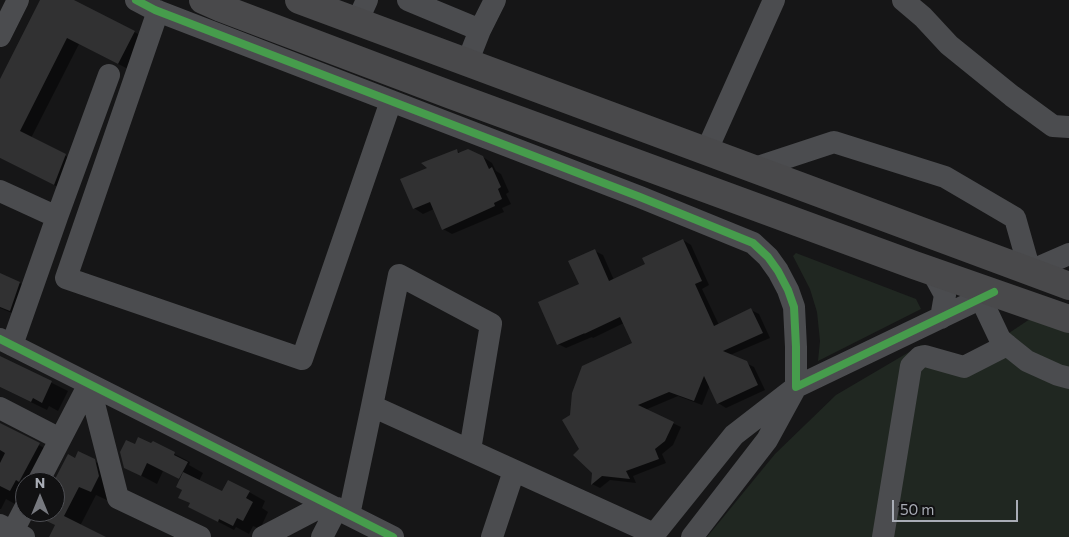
<!DOCTYPE html>
<style>
body{margin:0}
#map{position:relative;width:1069px;height:537px;overflow:hidden;background:#161617;font-family:Commissioner,sans-serif}
canvas{display:block}
.north{position:absolute;left:15px;top:472px;width:50px;height:50px;box-sizing:border-box;background:#111112;border:1px solid #4e4f54;border-radius:50%;rotate:0deg;font-size:14px;font-weight:700;line-height:20px;text-align:center;color:#a9adb6}
.north::after{content:'';display:block;margin:auto;width:18px;height:22px;background:#76787e;clip-path:polygon(50% 0,100% 100%,50% 72%,0 100%)}
.scale{position:absolute;left:892px;top:500px;width:126px;height:22px;box-sizing:border-box;border:2px solid #a9adb6;border-top:0;padding-left:6px;font-size:15px;line-height:18px;white-space:nowrap;color:#a9adb6;-webkit-text-stroke:4px #111112;paint-order:stroke}
</style>
<div id="map">
<canvas width="1069" height="537"></canvas>
<div class="north">N</div>
<div class="scale">50 m</div>
</div>
<script>
const context = document.querySelector('canvas').getContext('2d');
context.lineJoin = 'round';
function paint(path, color) {
  context.fillStyle = color;
  context.fill(path, 'evenodd');
}
function shape(rows) {
  const path = new Path2D();
  for (const r of rows) {
    path.moveTo(r[0], r[1]);
    for (let i = 2; i < r.length; i += 2) path.lineTo(r[i], r[i + 1]);
  }
  return path;
}
function strokePath(path, color, width, dash) {
  context.strokeStyle = color;
  context.lineWidth = width;
  context.lineCap = dash ? 'butt' : 'round';
  context.setLineDash(dash || []);
  context.stroke(path);
}
paint(shape([
 [796,253,916,299,921,309,818,361,820,341,817,312,810,289,793,256],
 [1030,319,1069,325,1069,537,707,537,775,454,836,395,921,345,964,358,1000,339]
]), '#202721');
paint(shape([
 [42,0,72,0,146,38,130,70,79,44,31,138,77,162,66,191,0,158,0,82],
 [457,151,461,153,483,157,492,163,496,171,501,174,509,192,506,194,511,204,502,208,504,212,452,234,443,229,434,209,423,214,414,208,402,180,429,168],
 [683,240,691,245,709,285,702,289,719,325,751,310,759,314,770,338,730,355,754,367,765,390,726,408,718,403,710,385,702,405,678,396,645,410,681,427,673,445,662,454,666,463,633,476,636,483,610,480,600,488,592,484,593,472,581,449,571,416,633,343,624,323,593,338,592,337,566,348,558,344,595,251,603,255,614,280,646,265],
 [0,275,20,283,36,292,26,319,0,308],
 [0,357,68,391,58,411,49,406,47,410,0,387],
 [3,425,55,454,40,482,25,482,25,498,19,496,15,504,6,499,1,509,0,509,0,431],
 [153,443,190,462,189,465,203,473,199,481,222,493,249,492,265,501,262,508,268,512,260,529,253,526,249,534,236,527,234,530,190,507,191,504,184,490,181,480,163,471,157,484,125,467,135,446,152,445],
 [75,459,94,461,110,470,107,500,96,495,80,526,104,537,53,537,56,525,50,512,55,512,55,483]
]), '#0007');
paint(shape([
 [40,0,74,0,135,31,118,64,67,38,20,131,66,154,54,185,0,158,0,79],
 [457,149,458,153,468,149,483,156,489,169,492,167,501,187,498,189,502,199,494,203,495,206,442,230,430,202,413,209,400,179,427,168,421,163],
 [683,239,702,281,695,284,714,326,751,308,763,333,723,351,747,361,758,385,717,404,704,376,694,401,669,392,638,405,674,422,665,441,655,449,659,459,626,471,630,479,602,476,591,485,592,473,573,455,579,449,562,420,570,415,572,393,582,366,632,343,620,317,584,334,585,333,557,345,538,302,579,284,568,261,595,249,609,281,645,264,642,258],
 [0,273,20,282,10,311,0,307],
 [0,356,52,381,42,403,33,398,31,402,0,387],
 [0,423,40,443,19,482,16,480,10,491,0,486,0,463,5,453,0,450],
 [138,437,151,443,153,441,175,452,174,455,188,462,179,479,147,463,141,476,124,468,120,452,126,440,135,444],
 [78,451,95,459,99,476,91,492,79,487,64,516,106,537,49,537,55,525,36,516,37,512,55,512,55,479,68,454,75,458],
 [183,472,222,491,228,480,250,491,246,498,253,502,243,521,237,518,233,526,219,519,218,522,188,507,190,503,178,498,182,490,176,487]
]), '#313132');
strokePath(shape([
 [136,0,155,10,640,197,753,243,768,257,778,271,788,290,794,307,796,347,796,387,994,292],
 [408,0,480,30],
 [903,0,923,17,949,45,1012,96,1053,126,1069,127],
 [158,11,66,278,302,359,391,101],
 [357,22,367,0],
 [0,36,18,0],
 [467,63,480,30,495,0],
 [706,152,774,0],
 [752,169,834,142,945,177,1015,218,1030,271,1069,254],
 [0,191,57,217,12,345],
 [57,217,109,75],
 [921,268,934,275,945,295,941,318],
 [981,299,1000,339,1007,345,1027,361,1058,375,1069,378],
 [0,339,393,537],
 [89,384,118,498,200,537],
 [0,408,60,439],
 [470,450,491,324,399,275,372,406,654,534],
 [38,482,89,384],
 [349,515,372,406],
 [0,525,24,537],
 [13,531,25,508],
 [263,537,326,504],
 [322,537,337,508],
 [492,537,514,471],
 [652,537,734,435,796,387,767,440,692,537],
 [883,537,911,366,920,357,925,356,964,367,1007,345]
]), '#4b4c4f', 22);
strokePath(shape([
 [203,0,221,8,451,95,914,265,1069,319],
 [299,0,1069,286]
]), '#49494b', 28);
strokePath(shape([
 [136,0,155,10,640,197,753,243,768,257,778,271,788,290,794,307,796,347,796,387,994,292],
 [0,339,393,537]
]), '#469c4c', 8);
</script>
